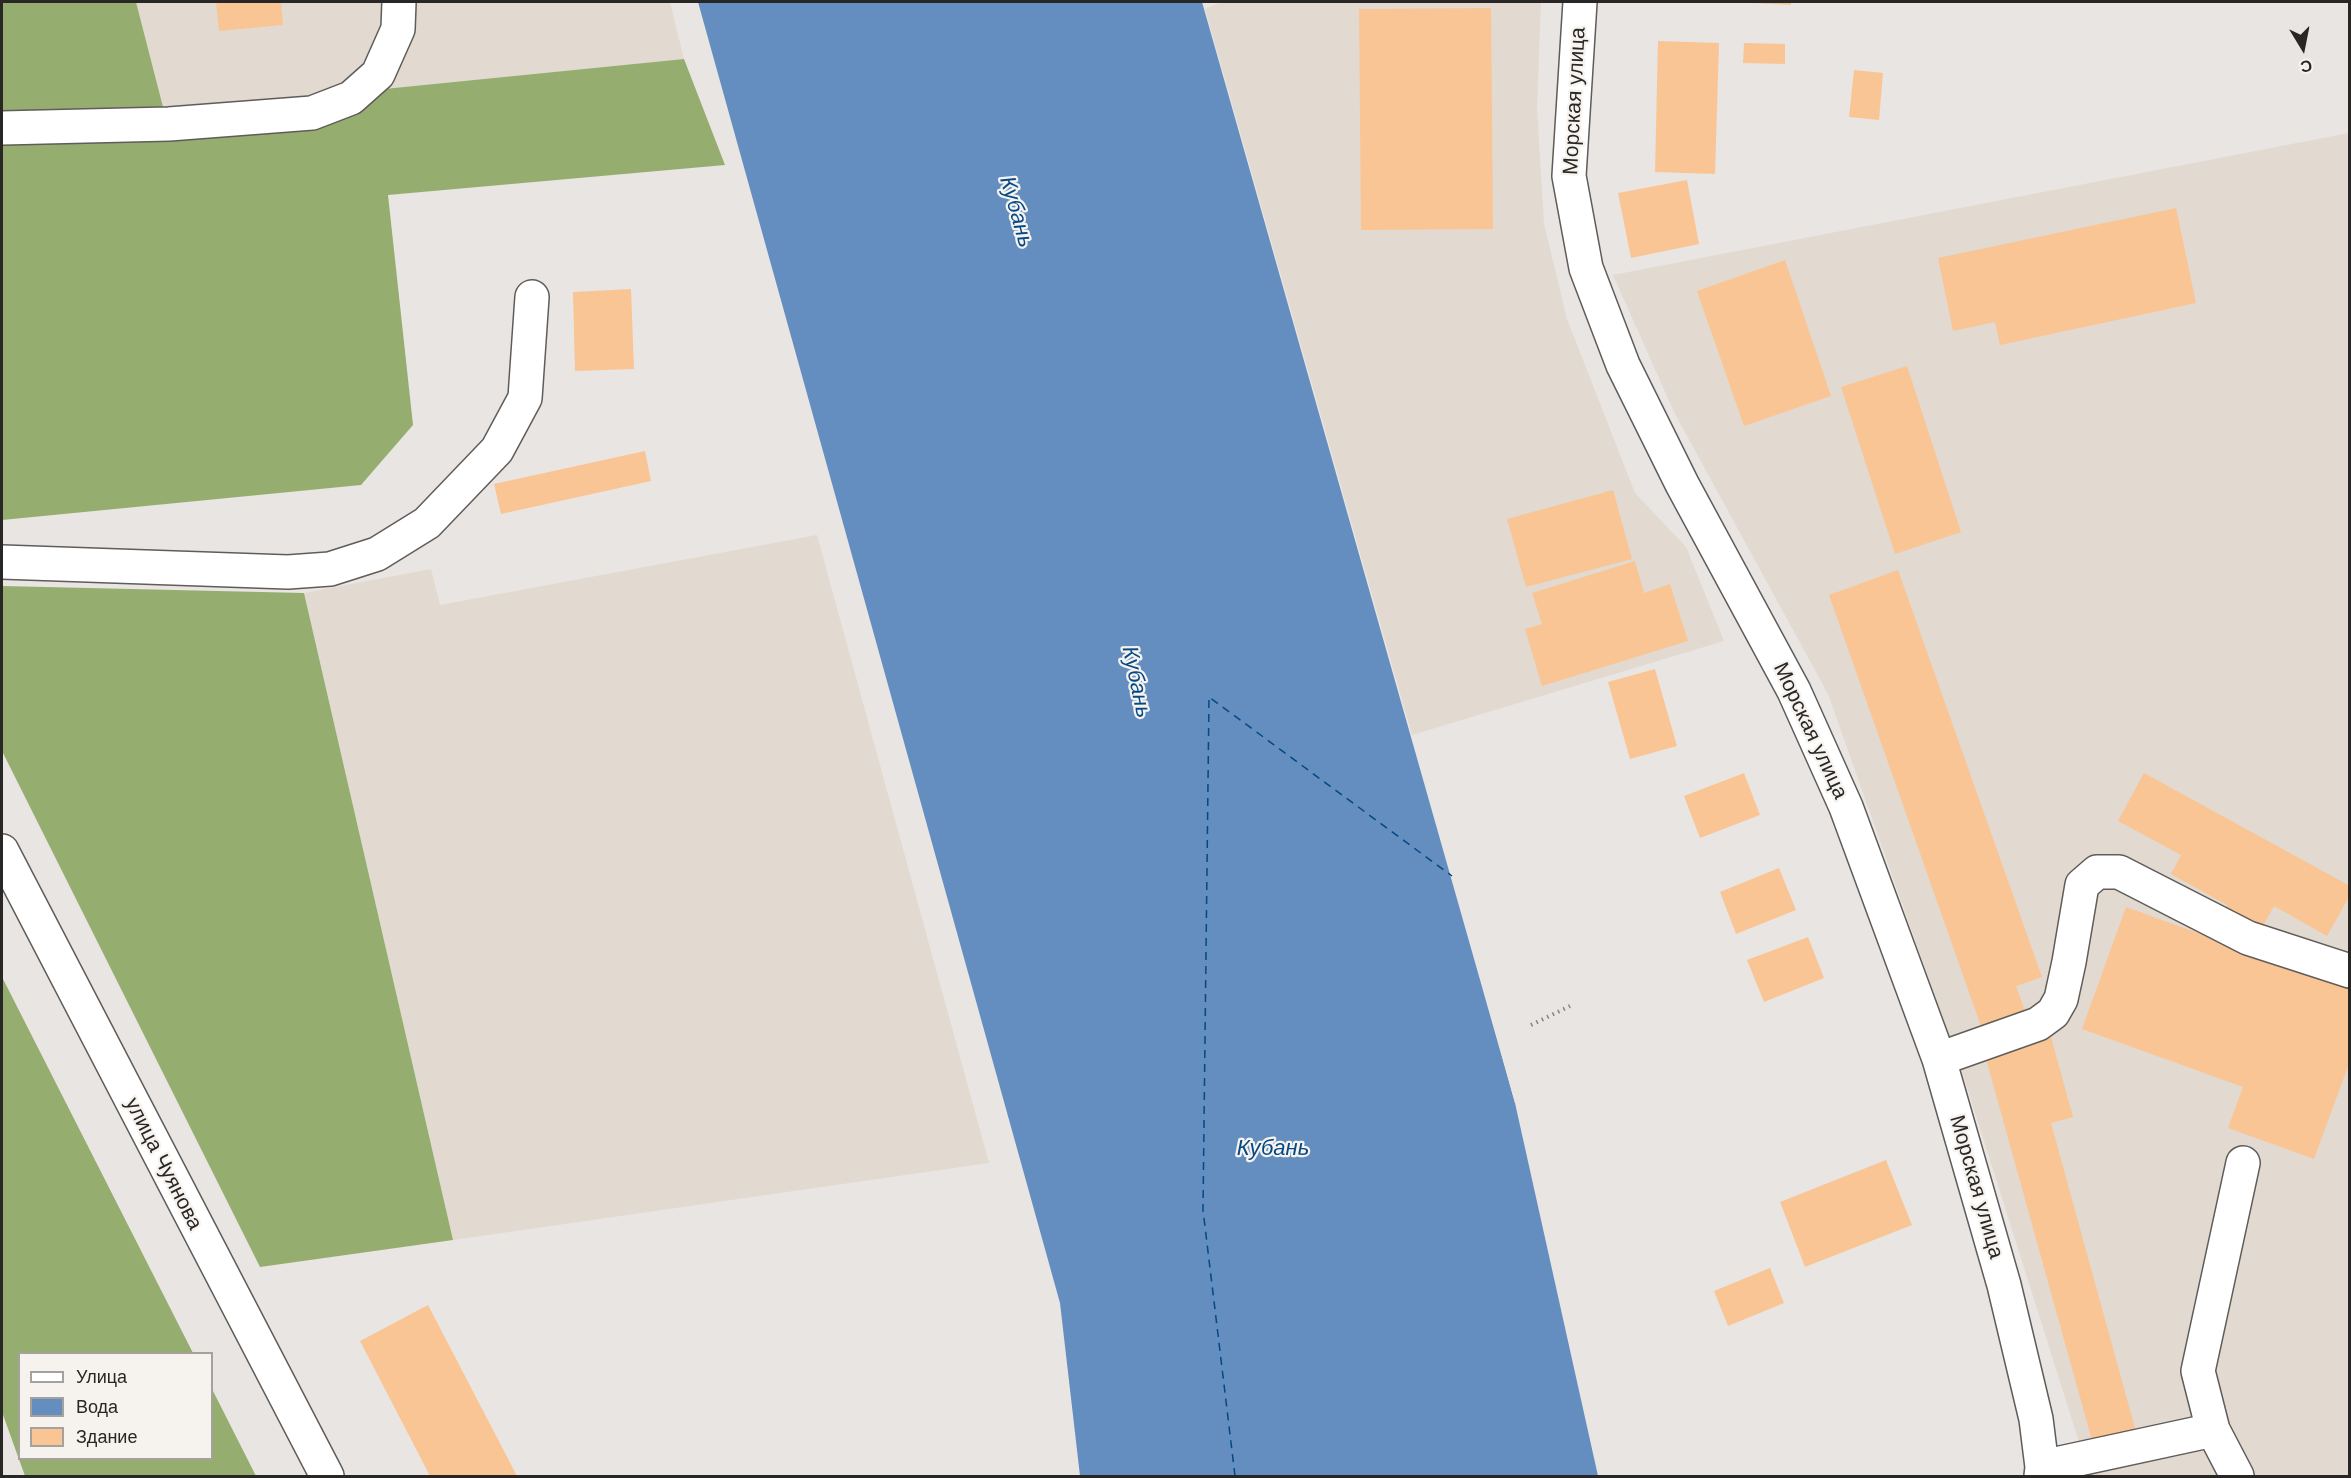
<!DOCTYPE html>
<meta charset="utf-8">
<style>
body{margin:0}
#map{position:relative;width:2351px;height:1478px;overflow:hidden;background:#e9e5e2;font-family:Arial,sans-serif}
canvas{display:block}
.frame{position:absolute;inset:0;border:3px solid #292726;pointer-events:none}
.legend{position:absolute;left:18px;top:1352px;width:195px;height:108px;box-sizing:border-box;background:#f6f3ef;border:2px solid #a4a19f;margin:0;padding:8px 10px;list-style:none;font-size:18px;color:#292726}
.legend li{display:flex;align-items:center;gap:12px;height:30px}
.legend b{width:30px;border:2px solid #a4a19f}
.north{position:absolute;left:2273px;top:18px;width:60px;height:60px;-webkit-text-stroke:4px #f6f3ef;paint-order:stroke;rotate:170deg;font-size:16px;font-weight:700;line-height:24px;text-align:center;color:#292726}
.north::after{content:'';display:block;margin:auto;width:21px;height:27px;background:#292726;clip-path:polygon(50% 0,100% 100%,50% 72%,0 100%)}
</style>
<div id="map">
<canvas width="2351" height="1478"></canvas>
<div class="frame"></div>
<ul class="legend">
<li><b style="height:8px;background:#fff"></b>Улица</li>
<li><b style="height:16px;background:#638ebf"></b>Вода</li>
<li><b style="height:16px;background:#fac594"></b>Здание</li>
</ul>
<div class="north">С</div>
</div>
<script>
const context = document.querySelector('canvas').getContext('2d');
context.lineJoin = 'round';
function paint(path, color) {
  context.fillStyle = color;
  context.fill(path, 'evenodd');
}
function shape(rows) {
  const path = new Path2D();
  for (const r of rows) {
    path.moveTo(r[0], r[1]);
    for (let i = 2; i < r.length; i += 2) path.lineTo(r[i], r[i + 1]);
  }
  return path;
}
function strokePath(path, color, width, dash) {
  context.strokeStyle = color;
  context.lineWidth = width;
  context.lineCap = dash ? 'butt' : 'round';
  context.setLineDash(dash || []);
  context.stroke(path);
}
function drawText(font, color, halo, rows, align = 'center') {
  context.font = font + ' Arial,sans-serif';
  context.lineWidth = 4.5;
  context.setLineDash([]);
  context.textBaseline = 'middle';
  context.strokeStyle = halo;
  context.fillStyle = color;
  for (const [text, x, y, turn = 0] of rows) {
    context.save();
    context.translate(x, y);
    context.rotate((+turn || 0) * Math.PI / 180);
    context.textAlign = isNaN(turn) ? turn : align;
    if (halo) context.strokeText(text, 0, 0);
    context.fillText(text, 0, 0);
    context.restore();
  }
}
paint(shape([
 [136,2,670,2,684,59,163,111],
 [1221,2,1541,2,1537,108,1544,224,1567,319,1635,493,1686,547,1724,641,1412,735,1205,9],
 [2349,133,2349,1476,2083,1476,2086,1464,1966,1084,1828,694,1674,412,1613,275],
 [817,535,989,1163,453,1240,304,593,431,569,440,605]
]), '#e2d9d0');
paint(shape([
 [2,2,136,2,164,111,684,59,725,165,388,195,413,425,361,485,2,520],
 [2,586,304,593,453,1240,260,1267,2,751],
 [2,977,193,1353,20,1354,20,1458,212,1458,212,1389,256,1476,25,1476,2,1412]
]), '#96ad70');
paint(shape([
 [698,2,1202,2,1515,1103,1598,1476,1080,1476,1060,1303]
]), '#638ebf');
paint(shape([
 [1438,816,1455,875,1518,1102,1515,1103,1452,876,1435,817]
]), '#e9e5e2');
strokePath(shape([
 [1235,1476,1203,1210,1209,697,1452,876]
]), '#044885', 1.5, [8, 6]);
paint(shape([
 [216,2,281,2,283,25,219,31],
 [1755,2,1791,2,1791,5,1755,3],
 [1491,8,1493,229,1361,230,1359,9],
 [1658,41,1719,43,1715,174,1655,172],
 [1744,43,1785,44,1785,64,1743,63],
 [1854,70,1883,73,1879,120,1849,117],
 [1687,180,1699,244,1631,258,1618,193],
 [2176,208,2196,303,2000,345,1995,322,1953,331,1938,258],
 [1785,260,1831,396,1744,426,1697,291],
 [631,289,634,369,575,371,573,292],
 [1907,366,1961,532,1895,554,1841,387],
 [645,451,651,481,501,514,494,484],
 [1613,490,1632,559,1526,587,1507,519],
 [1635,561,1644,593,1670,584,1688,641,1542,686,1525,629,1542,624,1532,593],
 [1898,570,2042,977,2016,986,2027,1017,1983,1032,1829,595],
 [1655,669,1677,746,1630,759,1608,682],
 [1744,773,1760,815,1700,838,1684,796],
 [2144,773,2350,886,2350,895,2327,936,2274,906,2257,937,2221,917,2227,905,2171,874,2181,855,2118,821],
 [1779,868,1796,910,1736,934,1720,892],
 [2126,907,2350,988,2350,1061,2314,1159,2228,1128,2243,1087,2082,1029],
 [1808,937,1824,978,1764,1002,1747,960],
 [2051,1037,2073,1117,2051,1123,2136,1432,2093,1444,1985,1055],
 [1886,1160,1912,1225,1805,1267,1780,1202],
 [1770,1268,1784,1303,1728,1326,1714,1291],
 [428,1305,517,1476,430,1476,360,1341]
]), '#fac594');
const minor = shape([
 [1580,2,1569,176,1586,268,1623,365,1682,484,1794,691,1846,807,1939,1059,2004,1285,2036,1419,2042,1467,2041,1476],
 [2,128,169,124,312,113,351,98,378,74,398,29,399,2],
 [2,562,288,572,330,569,377,554,427,523,497,450,525,398,532,297],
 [2,851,327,1476],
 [1939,1059,2038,1024,2053,1013,2061,999,2069,962,2082,885,2097,872,2119,872,2248,938,2350,971],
 [2042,1467,2213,1430],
 [2237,1476,2213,1430,2198,1371,2243,1163]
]);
strokePath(minor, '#5f5c59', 36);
strokePath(shape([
 [1531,1025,1570,1006]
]), '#868381', 4, [1.5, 4.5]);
strokePath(minor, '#fff', 33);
drawText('21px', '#292726', '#f6f3ef', [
 ["Морская улица",1575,101,-87],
 ["Морская улица",1810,731,65],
 ["улица Чуянова",163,1164,63],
 ["Морская улица",1976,1187,74]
]);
drawText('italic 22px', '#044885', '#f6f3ef', [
 ["Кубань",1016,212,74],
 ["Кубань",1136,682,78],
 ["Кубань",1273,1149]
]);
</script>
